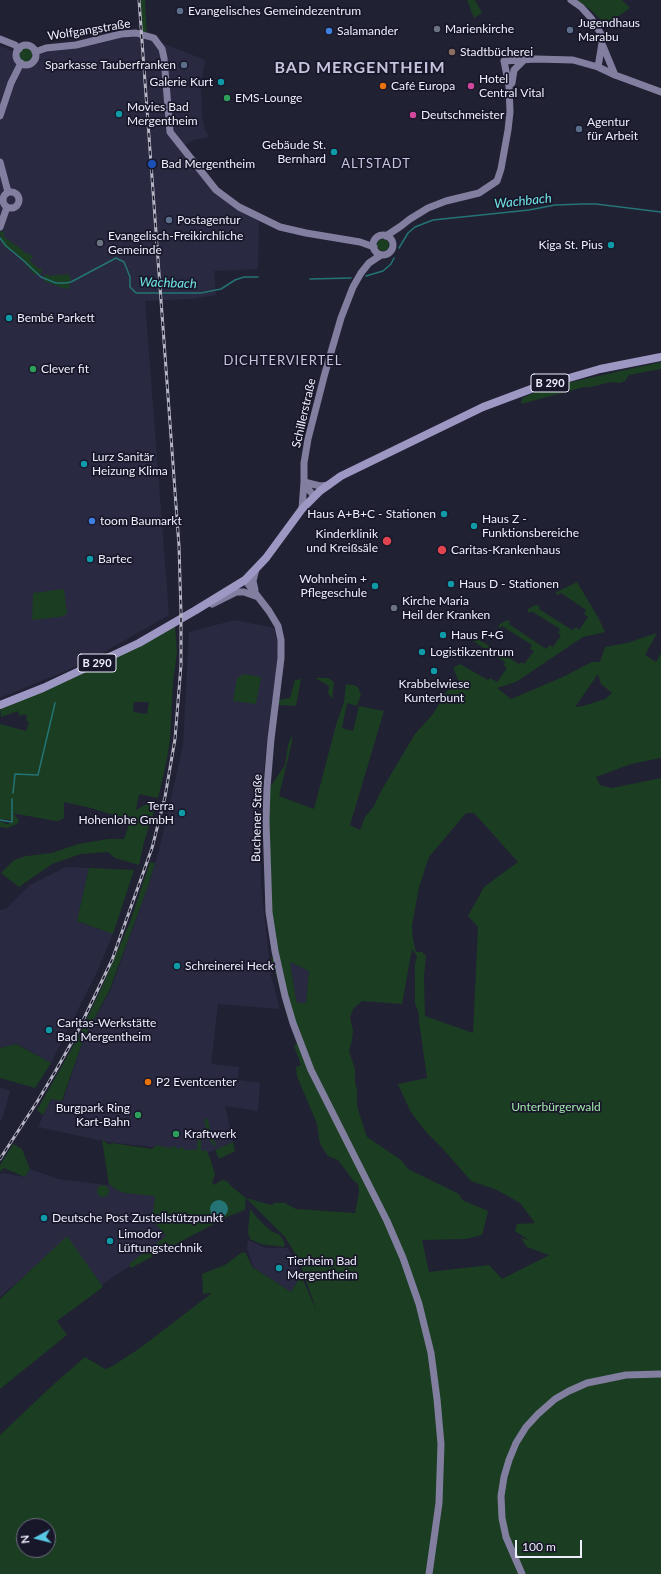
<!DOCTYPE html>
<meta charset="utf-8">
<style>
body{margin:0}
#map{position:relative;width:661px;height:1574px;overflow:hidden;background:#212134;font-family:Lato,sans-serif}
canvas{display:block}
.north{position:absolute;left:16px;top:1518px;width:40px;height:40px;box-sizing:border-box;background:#18172a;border:1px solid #6d6d7e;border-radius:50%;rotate:263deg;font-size:11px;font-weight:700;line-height:16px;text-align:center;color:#ededfb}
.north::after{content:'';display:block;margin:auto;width:14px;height:18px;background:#59c8e4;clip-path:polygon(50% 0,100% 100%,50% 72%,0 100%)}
.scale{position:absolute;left:515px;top:1540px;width:67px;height:18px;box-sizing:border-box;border:2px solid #ededfb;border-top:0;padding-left:5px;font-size:12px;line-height:14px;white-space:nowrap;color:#ededfb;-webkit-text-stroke:3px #18172a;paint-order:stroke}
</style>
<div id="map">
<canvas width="661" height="1574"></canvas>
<div class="north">N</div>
<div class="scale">100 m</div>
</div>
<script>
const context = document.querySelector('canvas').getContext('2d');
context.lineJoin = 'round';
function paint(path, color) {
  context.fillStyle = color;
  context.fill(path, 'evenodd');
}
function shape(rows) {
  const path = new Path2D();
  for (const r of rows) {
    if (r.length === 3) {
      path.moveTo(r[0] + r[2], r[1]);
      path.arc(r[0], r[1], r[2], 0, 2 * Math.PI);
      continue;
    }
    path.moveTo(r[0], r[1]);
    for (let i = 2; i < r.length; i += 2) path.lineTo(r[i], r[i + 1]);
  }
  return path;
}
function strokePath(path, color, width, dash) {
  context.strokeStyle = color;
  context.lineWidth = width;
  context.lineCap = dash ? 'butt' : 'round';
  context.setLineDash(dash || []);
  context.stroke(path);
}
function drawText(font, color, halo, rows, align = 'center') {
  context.font = font + ' Lato,sans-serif';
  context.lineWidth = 3.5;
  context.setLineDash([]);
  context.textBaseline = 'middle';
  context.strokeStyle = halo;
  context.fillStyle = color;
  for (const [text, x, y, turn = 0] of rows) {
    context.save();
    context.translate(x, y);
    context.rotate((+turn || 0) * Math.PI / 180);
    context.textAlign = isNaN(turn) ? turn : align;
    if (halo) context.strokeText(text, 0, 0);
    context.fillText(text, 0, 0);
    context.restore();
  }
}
paint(shape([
 [118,37,147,37,205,60,201,84,202,118,205,130,209,137,193,140,182,147,216,190,259,222,258,269,214,271,216,295,192,299,145,301,169,615,85,663,0,698,0,46,13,51,20,66,26,65,32,63,36,57,36,50],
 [235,620,274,628,279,651,268,732,260,805,261,884,271,976,280,1009,218,1004,211,1064,239,1067,238,1080,260,1083,258,1111,225,1106,233,1142,208,1153,108,1142,38,1127,51,1099,63,1101,83,1040,111,989,148,886,159,850,183,746,189,632],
 [66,867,89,868,77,921,113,934,96,974,51,1063,17,1044,0,1048,0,910,6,909,30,885],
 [290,962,309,971,306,1003,297,1003,296,1000],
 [0,1087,10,1091,3,1117,0,1122],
 [30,1169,58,1179,164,1192,172,1244,125,1269,100,1286,66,1240,0,1297,0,1175,2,1173,25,1177],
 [248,1240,265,1248,288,1248,301,1275,291,1292,254,1268,247,1249]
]), '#2a2942');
paint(shape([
 [139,0,145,0,147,36,141,34],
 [467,0,475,0,482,13,474,18],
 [577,0,622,0,630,8,609,23,604,23,592,11],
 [26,55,10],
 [0,231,4,232,4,237,20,248,24,252,33,256,30,261,39,269,40,268,42,270,41,274,35,275,18,256,5,247,1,242],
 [383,245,6],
 [48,274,48,276,69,274,69,277,71,277,69,289,63,288,44,281,43,278,45,275],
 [661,362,661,369,629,375,625,381,620,383,611,382,591,387,584,387,521,404,522,398,545,388],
 [577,582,599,619,605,632,583,637,516,682,497,688,511,699,565,676,592,662,600,662,605,647,627,643,657,633,645,655,656,662,661,653,661,758,631,764,596,777,600,785,612,788,661,778,661,1574,0,1574,0,1435,55,1383,85,1357,105,1369,111,1367,140,1348,212,1293,203,1294,202,1274,225,1265,241,1253,245,1252,254,1270,254,1268,291,1292,301,1275,317,1312,299,1260,285,1237,246,1198,245,1210,229,1216,131,1268,129,1264,166,1236,152,1220,155,1196,125,1193,115,1189,109,1184,102,1140,110,1145,112,1143,152,1149,157,1145,164,1147,172,1148,173,1146,177,1147,177,1149,180,1149,180,1147,184,1148,184,1150,197,1150,198,1131,201,1131,201,1150,207,1151,211,1161,215,1175,212,1182,214,1185,222,1180,227,1181,231,1186,246,1198,271,1205,275,1203,285,1203,296,1209,355,1213,359,1192,358,1184,353,1180,338,1160,328,1156,320,1144,317,1124,297,1076,296,1067,301,1065,294,1046,297,1043,287,1016,274,968,272,971,271,958,276,960,267,869,270,787,285,765,288,745,292,735,292,742,279,796,314,809,336,725,344,702,346,684,354,685,358,687,361,695,357,706,347,703,342,728,353,731,359,706,384,711,350,825,360,830,365,817,374,806,381,791,415,734,433,714,447,691,459,682,454,670,454,667,460,664,488,680,490,678,497,682,507,668,504,666,505,662,473,641,476,638,519,664,522,662,524,664,534,651,530,649,532,645,502,626,500,628,498,627,500,624,507,620,510,621,509,624,546,649,550,645,553,647,561,635,558,633,560,629,531,611,530,613,528,612,528,609,535,605,540,606,539,609,572,630,576,627,579,630,588,617,584,614,586,610,561,593,558,595,555,593],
 [598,674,601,684,612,693,605,699,583,706,575,707],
 [466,813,474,813,518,862,484,887,468,916,478,927,473,1033,425,1016,424,976,426,956,422,952,416,952,413,939,412,926,419,887,429,857],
 [412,949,417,956,415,964,415,1003,419,1014,419,1021,427,1078,398,1084,410,1111,426,1132,443,1149,471,1181,497,1190,520,1203,535,1223,517,1224,515,1231,529,1240,521,1238,527,1247,549,1255,502,1279,489,1265,429,1272,422,1240,466,1239,482,1235,488,1211,462,1200,459,1194,408,1169,401,1160,367,1137,360,1116,357,1105,357,1090,355,1082,355,1069,349,1051,352,1040,353,1030,350,1018,353,1009,362,1001,402,1004],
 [290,962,309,971,306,1003,297,1003,296,1000],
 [24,1526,48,1526,48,1550,24,1550],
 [64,589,67,614,60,617,32,620,33,593],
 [175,626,177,652,173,683,170,740,166,764,158,798,139,794,136,810,152,801,154,801,149,808,154,811,144,842,139,865,115,858,108,852,81,854,52,864,19,887,1,873,14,860,26,856,52,853,78,844,108,839,124,839,129,825,126,819,91,808,64,802,64,818,61,820,56,821,11,813,11,818,12,814,14,814,19,820,17,824,8,828,0,827,0,821,7,824,11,823,11,820,0,819,0,724,26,731,29,722,26,721,27,716,23,714,22,716,19,715,18,711,1,717,0,705],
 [134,702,149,702,147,714,133,712],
 [244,674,261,677,256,704,233,701,237,678],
 [315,678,328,678,334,682,332,699,328,693,329,686],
 [301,679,296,706,279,705,279,700,290,698,295,680],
 [150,862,155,863,148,886,110,989,83,1040,62,1101,51,1099,43,1115,37,1110,76,1041,102,987,130,922],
 [89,868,134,870,113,934,77,921],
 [16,1044,51,1063,35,1088,0,1078,0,1048],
 [204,1119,208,1119,210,1131,216,1145,214,1146,207,1137],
 [233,1142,235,1151,219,1159,215,1150],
 [13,1144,22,1149,30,1169,25,1177,4,1168,0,1172,0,1165],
 [103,1191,6],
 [250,1209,260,1221,271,1231,280,1235,285,1243,284,1247,261,1244,250,1239,248,1232],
 [67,1236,103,1287,57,1321,67,1335,0,1389,0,1299]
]), '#1b3d21');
paint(shape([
 [219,1209,9]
]), '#247475');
strokePath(shape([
 [0,238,6,246,24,261,41,277,56,283,65,283,71,282,116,258,124,262,130,277,130,287,136,293,201,293,221,289,235,280,244,277,258,277],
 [399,248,408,233,415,227,433,220,529,210,555,205,583,204,596,204,661,212],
 [366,276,383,271,391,264,394,258],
 [310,279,351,278],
 [13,793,15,774,38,775,55,703],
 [0,820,12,822,12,799]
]), '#247475', 1.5);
strokePath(shape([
 [571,0,581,7,591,18,601,34,602,43,598,67],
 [0,39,15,45,19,49],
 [26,55,10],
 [603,46,615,75],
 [35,52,46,48,76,45,121,34,136,33,154,38,162,49,164,58,170,132,216,190,239,207,280,227,306,233,360,242,374,247],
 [509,86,512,83,514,70,524,60],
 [0,116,11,83,21,63],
 [0,162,8,192],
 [11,200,8],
 [0,227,7,207],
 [383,245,10],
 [386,236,401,226,410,219,428,208,446,201,479,193,497,181,501,169,508,130,510,112,509,86,504,61,536,59,573,60,598,67,615,75,661,92],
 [304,482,320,486,329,485],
 [314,496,309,490,304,482,304,463,308,439,325,373,341,318,353,287,361,273,369,263,381,255],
 [302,509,304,482],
 [245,580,269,611,278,626,281,640,281,658,271,739,267,787,266,821,269,912,275,951,285,996,293,1023,311,1070,387,1221,403,1258,419,1304,431,1353,437,1399,441,1444,439,1503,429,1574],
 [255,590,253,581,256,569],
 [212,604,236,592,244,592,258,597],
 [522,1574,506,1537,502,1518,501,1496,504,1477,509,1460,516,1443,526,1427,538,1414,555,1399,569,1391,587,1383,626,1375,661,1374]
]), '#827ea0', 7);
strokePath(shape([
 [0,705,43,688,139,643,196,610,245,580,266,558,302,509,320,491,341,476,483,407,531,389,600,369,661,357]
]), '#9d98c3', 8);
const rail = shape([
 [0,1159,37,1102,55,1072,77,1033,112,960,152,848,165,797,175,739,181,665,181,613,179,546,139,0]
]);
strokePath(rail, '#b4b4c3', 3);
strokePath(rail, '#18172a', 1.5, [4.5]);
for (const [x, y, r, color] of [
 [180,11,4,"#5c6f8a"],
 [437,29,4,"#6b7280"],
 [570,30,4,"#5c6f8a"],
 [329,31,4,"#3f7fe0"],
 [452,52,4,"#8d6e63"],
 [184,65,4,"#5c6f8a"],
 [221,82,4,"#0f9aa8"],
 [383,86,4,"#e8710a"],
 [471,86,4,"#d1479c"],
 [227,98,4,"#2e9e5b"],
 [119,114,4,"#0f9aa8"],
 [413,115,4,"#d1479c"],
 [579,129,4,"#5c6f8a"],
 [334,152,4,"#0f9aa8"],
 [152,164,5,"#1a4fb4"],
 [169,220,4,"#5c6f8a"],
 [100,243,4,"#6b7280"],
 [611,245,4,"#0f9aa8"],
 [9,318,4,"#0f9aa8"],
 [33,369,4,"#2e9e5b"],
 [84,464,4,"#0f9aa8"],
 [444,514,4,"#0f9aa8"],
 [92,521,4,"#3f7fe0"],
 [474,526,4,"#0f9aa8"],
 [387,541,5,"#e0444e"],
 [442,550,5,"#e0444e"],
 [90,559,4,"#0f9aa8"],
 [451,584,4,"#0f9aa8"],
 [375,586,4,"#0f9aa8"],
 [394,608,4,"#6b7280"],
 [443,635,4,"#0f9aa8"],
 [422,652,4,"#0f9aa8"],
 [434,671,4,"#0f9aa8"],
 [182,813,4,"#0f9aa8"],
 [177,966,4,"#0f9aa8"],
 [49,1030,4,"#0f9aa8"],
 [148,1082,4,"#e8710a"],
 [138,1115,4,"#2e9e5b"],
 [176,1134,4,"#2e9e5b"],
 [44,1218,4,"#0f9aa8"],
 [110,1241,4,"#0f9aa8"],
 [279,1268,4,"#0f9aa8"]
]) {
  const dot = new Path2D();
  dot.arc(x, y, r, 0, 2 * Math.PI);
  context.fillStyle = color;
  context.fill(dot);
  strokePath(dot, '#18172a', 1.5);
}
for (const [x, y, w] of [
 [550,383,38],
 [97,663,38]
]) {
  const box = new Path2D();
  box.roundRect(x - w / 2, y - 9, w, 18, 3);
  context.fillStyle = '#18172a';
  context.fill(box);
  strokePath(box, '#ededfb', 1);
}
drawText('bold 11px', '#ededfb', null, [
 ["B 290",550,383],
 ["B 290",97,663]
]);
drawText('12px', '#ededfb', '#18172a', [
 ["Evangelisches Gemeindezentrum",188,11],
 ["Jugendhaus",578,23],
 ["Marabu",578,37],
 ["Marienkirche",445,29],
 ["Salamander",337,31],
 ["Stadtbücherei",460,52],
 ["Sparkasse Tauberfranken",176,65,"right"],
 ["Hotel",479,79],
 ["Central Vital",479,93],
 ["Galerie Kurt",213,82,"right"],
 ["Café Europa",391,86],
 ["EMS-Lounge",235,98],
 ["Movies Bad",127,107],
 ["Mergentheim",127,121],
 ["Deutschmeister",421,115],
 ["Agentur",587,122],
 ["für Arbeit",587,136],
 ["Gebäude St.",326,145,"right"],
 ["Bernhard",326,159,"right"],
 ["Bad Mergentheim",161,164],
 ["Postagentur",177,220],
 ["Evangelisch-Freikirchliche",108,236],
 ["Gemeinde",108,250],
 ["Kiga St. Pius",603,245,"right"],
 ["Bembé Parkett",17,318],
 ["Clever fit",41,369],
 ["Lurz Sanitär",92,457],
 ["Heizung Klima",92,471],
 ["Haus A+B+C - Stationen",436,514,"right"],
 ["Haus Z -",482,519],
 ["Funktionsbereiche",482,533],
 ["toom Baumarkt",100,521],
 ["Kinderklinik",378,534,"right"],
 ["und Kreißsäle",378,548,"right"],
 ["Caritas-Krankenhaus",451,550],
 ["Bartec",98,559],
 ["Wohnheim +",367,579,"right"],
 ["Pflegeschule",367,593,"right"],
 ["Haus D - Stationen",459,584],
 ["Kirche Maria",402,601],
 ["Heil der Kranken",402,615],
 ["Haus F+G",451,635],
 ["Logistikzentrum",430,652],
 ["Krabbelwiese",434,684,"center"],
 ["Kunterbunt",434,698,"center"],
 ["Terra",174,806,"right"],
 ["Hohenlohe GmbH",174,820,"right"],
 ["Schreinerei Heck",185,966],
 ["Caritas-Werkstätte",57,1023],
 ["Bad Mergentheim",57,1037],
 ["P2 Eventcenter",156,1082],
 ["Burgpark Ring",130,1108,"right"],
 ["Kart-Bahn",130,1122,"right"],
 ["Kraftwerk",184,1134],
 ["Deutsche Post Zustellstützpunkt",52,1218],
 ["Limodor",118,1234],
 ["Lüftungstechnik",118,1248],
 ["Tierheim Bad",287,1261],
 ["Mergentheim",287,1275]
], 'left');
drawText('12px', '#ededfb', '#18172a', [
 ["Wolfgangstraße",89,30,-9],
 ["Schillerstraße",304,413,-77],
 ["Buchener Straße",257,818,-89]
]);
drawText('12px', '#a1e5aa', '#18172a', [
 ["Unterbürgerwald",556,1107]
]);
context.letterSpacing = '1px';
drawText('13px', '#c4c4df', '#18172a', [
 ["ALTSTADT",376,164],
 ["DICHTERVIERTEL",283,361]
]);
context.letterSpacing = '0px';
drawText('italic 13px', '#70e4e5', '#18172a', [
 ["Wachbach",523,201,-6],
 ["Wachbach",168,283,2]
]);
context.letterSpacing = '1px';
drawText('bold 16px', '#c4c4df', '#18172a', [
 ["BAD MERGENTHEIM",360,68]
]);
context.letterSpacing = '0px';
</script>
